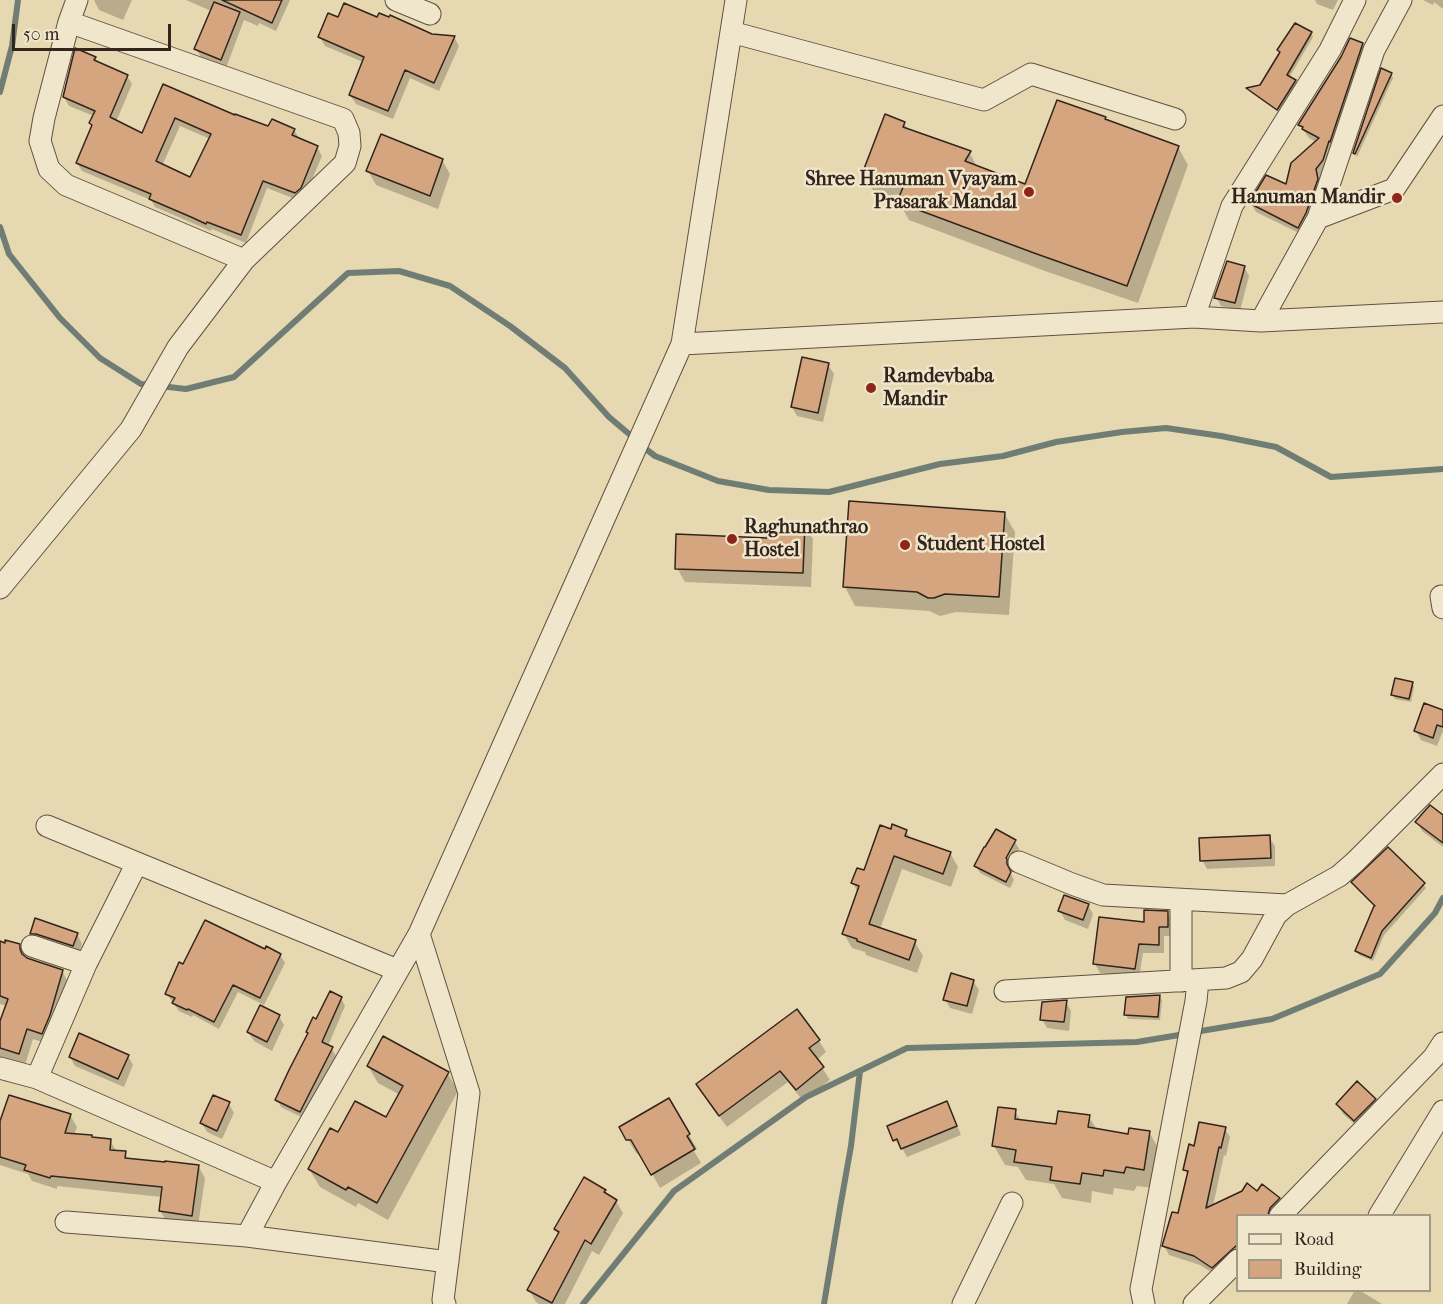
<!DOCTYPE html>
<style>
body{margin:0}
#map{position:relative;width:1443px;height:1304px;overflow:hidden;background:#e6d8b0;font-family:"IM FELL French Canon",serif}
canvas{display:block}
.legend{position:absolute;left:1236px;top:1214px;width:195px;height:78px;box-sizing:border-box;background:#efe6cc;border:2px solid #a49886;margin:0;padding:8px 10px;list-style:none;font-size:18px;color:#33241c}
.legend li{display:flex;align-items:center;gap:12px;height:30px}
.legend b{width:30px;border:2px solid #a49886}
.scale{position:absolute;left:12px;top:24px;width:159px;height:27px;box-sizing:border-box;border:3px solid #33241c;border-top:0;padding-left:8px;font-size:18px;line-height:21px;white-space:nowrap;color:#33241c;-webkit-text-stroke:4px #efe6cc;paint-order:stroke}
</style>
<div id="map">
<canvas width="1443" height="1304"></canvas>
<ul class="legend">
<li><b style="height:8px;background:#efe6cc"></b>Road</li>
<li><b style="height:16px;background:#d4a57f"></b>Building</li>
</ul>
<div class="scale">50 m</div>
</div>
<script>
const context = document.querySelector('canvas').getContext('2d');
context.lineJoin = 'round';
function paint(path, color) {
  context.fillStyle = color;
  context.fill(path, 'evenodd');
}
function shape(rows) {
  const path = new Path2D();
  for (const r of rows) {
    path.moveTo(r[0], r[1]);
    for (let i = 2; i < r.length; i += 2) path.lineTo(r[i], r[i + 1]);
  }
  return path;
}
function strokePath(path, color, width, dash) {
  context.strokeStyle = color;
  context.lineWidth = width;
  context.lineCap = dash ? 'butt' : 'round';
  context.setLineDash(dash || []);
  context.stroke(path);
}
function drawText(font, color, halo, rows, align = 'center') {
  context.font = font + ' "IM FELL French Canon",serif';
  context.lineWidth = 5;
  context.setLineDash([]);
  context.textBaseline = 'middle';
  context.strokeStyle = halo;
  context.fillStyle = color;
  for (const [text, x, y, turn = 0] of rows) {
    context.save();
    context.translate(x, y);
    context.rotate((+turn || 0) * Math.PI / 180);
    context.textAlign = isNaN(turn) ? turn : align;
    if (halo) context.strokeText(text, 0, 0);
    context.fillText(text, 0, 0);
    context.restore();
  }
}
paint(shape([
 [94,0,132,0,123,20,99,10],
 [186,0,290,0,276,31,259,23,258,26,244,20,226,68,201,57,196,49,211,11],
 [1315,0,1338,0,1333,10,1317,4],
 [1423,0,1443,0,1443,9,1434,2,1433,5],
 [339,19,432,36,454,37,459,46,439,91,410,78,393,119,356,104,350,95,363,62,325,46,320,37],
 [1311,33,1313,37,1289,78,1295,81,1297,85,1280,113,1250,92,1249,89,1261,86,1280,53,1279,50],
 [1362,44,1367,53,1327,168,1320,178,1322,189,1303,235,1256,212,1251,203,1287,186,1316,142,1309,138,1300,125],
 [95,58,98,63,127,76,132,84,116,122,143,135,164,86,235,117,269,128,294,130,299,138,317,147,322,156,305,196,300,201,267,188,246,243,212,229,211,231,155,207,151,200,82,171,77,163,93,127,91,123,94,116,69,106,64,97],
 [180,126,210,139,191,179,162,166],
 [1391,74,1393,78,1357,157,1355,153],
 [1105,118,1107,121,1178,147,1188,165,1138,303,1045,271,909,220,899,202,902,194,883,196,874,192,863,174,904,123,908,130,969,152,978,168,1026,186],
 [442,160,450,174,438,209,376,185,368,171],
 [1244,267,1249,276,1240,311,1221,306,1216,297],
 [828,365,834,374,823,422,797,416,792,407],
 [1004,513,1015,532,1009,615,956,612,940,616,929,611,855,606,845,587],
 [804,525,813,539,811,587,685,582,677,568,769,539],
 [1412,683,1414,687,1411,702,1395,699,1393,695],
 [1443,711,1443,733,1442,733,1437,746,1421,740,1416,731],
 [1443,817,1443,847,1422,831,1417,822],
 [892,831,906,831,911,839,950,853,958,867,951,887,902,869,880,929,915,942,923,956,917,973,866,955,865,952,852,948,844,934,858,893,853,883,865,872],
 [1269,837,1275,846,1275,866,1207,869,1202,860],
 [1015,842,1019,849,1009,866,1010,872,1014,880,1010,888,980,873,976,865],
 [1423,884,1426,888,1384,935,1373,961,1359,955,1357,951,1376,907,1356,886],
 [1088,905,1093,914,1088,929,1065,920,1060,911],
 [1167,913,1173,922,1173,936,1164,936,1164,953,1143,953,1139,978,1100,973,1095,964,1146,924],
 [31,933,77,934,82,944,78,955,36,942],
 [0,942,19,945,25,958,62,971,68,982,48,1044,33,1039,25,1065,0,1057,0,1026,7,1006,0,1004],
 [265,951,280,955,285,963,264,1005,238,992,219,1029,193,1015,192,1017,179,1011,167,994,184,966],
 [973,981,979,990,972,1014,950,1008,945,999],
 [1159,997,1162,1000,1160,1020,1128,1019,1126,1015,1127,998],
 [341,998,345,1006,328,1046,332,1049,336,1056,305,1119,281,1107,277,1100,316,1021],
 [1066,1002,1071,1011,1069,1031,1047,1028,1042,1019],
 [279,1016,284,1025,272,1051,254,1041,248,1032],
 [819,1041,826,1052,817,1060,830,1080,803,1101,788,1082,727,1127,705,1097,698,1085],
 [128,1056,133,1065,124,1087,75,1066,70,1057],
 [368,1066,448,1074,458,1091,388,1220,358,1203,356,1207,320,1187,309,1169,339,1134,386,1119,400,1095,378,1083],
 [669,1100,697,1149,694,1151,701,1163,660,1188,641,1154,636,1153,621,1128],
 [1375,1100,1380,1109,1360,1129,1343,1114,1338,1105],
 [947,1103,952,1112,961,1135,907,1157,902,1148,900,1149,889,1127],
 [229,1104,234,1113,222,1139,207,1132,202,1123],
 [1015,1111,1021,1121,1057,1126,1089,1117,1097,1130,1129,1135,1149,1132,1160,1151,1154,1188,1137,1186,1134,1191,1114,1188,1113,1195,1092,1191,1091,1203,1062,1198,1054,1184,1026,1180,1018,1167,1005,1165,994,1146],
 [70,1115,77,1127,74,1135,110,1141,117,1152,125,1153,129,1160,198,1166,205,1178,198,1226,167,1222,160,1211,162,1197,57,1186,57,1189,32,1181,28,1174,0,1165,0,1126],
 [1225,1129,1230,1137,1226,1156,1224,1155,1213,1206,1257,1193,1278,1199,1283,1208,1277,1216,1238,1216,1238,1257,1217,1276,1200,1265,1169,1255,1164,1246,1179,1215,1188,1176,1185,1170,1195,1148],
 [605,1191,607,1196,616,1201,623,1213,599,1255,592,1251,565,1304,539,1304,536,1302,529,1290,559,1236,555,1229],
 [1355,1290,1359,1290,1382,1304,1347,1304]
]), '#0003');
strokePath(shape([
 [0,92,12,46,18,0],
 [0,227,9,254,60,318,100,358,141,384,150,385],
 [160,386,186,389,234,377,348,273,399,271,450,286,510,326,565,368,609,417,635,439],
 [642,446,655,456,718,481,769,490,829,492,940,464,1003,456,1056,442,1122,432,1166,428,1221,436,1276,447,1331,477,1443,469],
 [1195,1032,1272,1019,1380,974,1435,913,1443,898],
 [583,1304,674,1191,806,1097,907,1048,1137,1042,1185,1034],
 [824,1304,840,1208,851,1146,860,1071]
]), '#6f7d75', 6);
const building = shape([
 [222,0,282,0,272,23,222,0],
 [214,2,240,12,221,60,194,49,214,2],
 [344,3,377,17,379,13,389,17,390,15,432,34,455,36,434,83,405,70,388,111,349,95,364,57,318,37,328,13,338,17,344,3],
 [1295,23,1312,32,1287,75,1296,80,1277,110,1246,88,1260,85,1280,52,1277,50,1295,23],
 [1350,38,1363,43,1330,142,1329,141,1323,160,1316,169,1318,179,1306,213,1298,228,1249,203,1266,175,1286,184,1291,163,1319,138,1302,129,1303,127,1298,125,1341,57,1350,38],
 [75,48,96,57,94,60,128,75,110,117,142,133,163,84,235,115,235,114,268,126,272,119,295,129,292,135,318,146,301,188,295,193,263,181,241,235,207,222,206,224,191,217,149,199,151,194,76,163,92,125,89,123,95,111,63,97,75,48],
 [175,118,211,134,190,177,156,161,175,118],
 [1381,68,1392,73,1355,154,1353,153,1381,68],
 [1057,100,1106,117,1105,119,1179,146,1127,286,1034,253,897,202,908,175,871,178,862,174,885,114,905,122,903,127,971,151,965,161,1025,184,1057,100],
 [381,134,443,159,430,196,366,171,381,134],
 [1227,261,1245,266,1235,303,1214,298,1227,261],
 [802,357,829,363,818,413,791,407,802,357],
 [849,501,1005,512,999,597,945,594,934,598,928,598,917,592,843,587,849,501],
 [789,523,805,524,803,573,675,569,676,534,767,538,768,524,789,525,789,523],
 [1395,678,1413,682,1409,699,1391,695,1395,678],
 [1424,703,1443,710,1443,727,1437,725,1433,738,1414,731,1424,703],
 [1430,805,1443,815,1443,843,1415,822,1430,805],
 [892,824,907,830,905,836,951,852,943,874,894,856,869,924,916,940,909,960,857,941,857,939,842,934,859,886,851,883,857,868,864,870,880,825,891,829,892,824],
 [996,829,1016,840,1006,858,1007,859,1007,864,1011,872,1006,882,974,866,984,847,985,847,996,829],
 [1270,835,1271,858,1200,861,1199,838,1270,835],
 [1388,847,1425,883,1382,931,1371,958,1355,951,1374,906,1375,906,1351,882,1388,847],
 [1064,895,1089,904,1083,920,1058,911,1064,895],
 [1144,910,1168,911,1168,927,1159,927,1159,945,1139,944,1135,969,1093,964,1099,917,1144,922,1144,910],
 [35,918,78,933,73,946,36,934,30,934,35,918],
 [205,920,265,949,266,946,281,954,260,998,233,985,214,1022,188,1009,187,1010,172,1003,175,998,165,994,179,962,183,964,205,920],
 [5,940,20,944,20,949,22,954,27,958,63,970,50,1015,42,1034,27,1029,19,1054,0,1048,0,1021,8,999,0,996,0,941,5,943,5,940],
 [951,973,974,980,967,1006,943,1000,951,973],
 [330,991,342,997,322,1042,333,1047,300,1112,275,1100,289,1070,308,1033,306,1032,313,1017,316,1019,330,991],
 [1160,995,1158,1017,1124,1015,1126,997,1160,995],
 [1067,1000,1064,1022,1040,1020,1042,1002,1067,1000],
 [260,1005,280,1015,267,1042,247,1032,260,1005],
 [797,1009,820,1040,809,1048,824,1067,796,1090,780,1071,719,1116,696,1084,797,1009],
 [79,1033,129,1055,118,1079,69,1057,79,1033],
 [383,1036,449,1072,377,1203,348,1187,346,1190,308,1169,330,1128,338,1132,355,1101,386,1117,403,1086,367,1066,383,1036],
 [1357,1081,1376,1099,1354,1121,1336,1104,1357,1081],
 [9,1095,71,1114,65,1133,92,1135,92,1137,111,1139,110,1150,126,1151,125,1158,165,1162,165,1161,199,1165,192,1216,159,1211,162,1187,51,1176,50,1178,24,1170,26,1165,0,1157,0,1121,9,1095],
 [213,1095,230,1102,217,1131,200,1123,213,1095],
 [669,1098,690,1134,687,1136,695,1149,651,1175,631,1140,626,1140,619,1127,669,1098],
 [947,1101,957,1126,901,1149,897,1139,893,1141,887,1126,947,1101],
 [998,1107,1016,1109,1015,1119,1056,1124,1058,1111,1090,1115,1088,1127,1128,1134,1129,1128,1150,1131,1144,1170,1126,1167,1124,1173,1104,1170,1103,1176,1082,1173,1080,1184,1050,1180,1052,1167,1014,1162,1016,1150,992,1146,998,1107],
 [1199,1122,1226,1127,1221,1148,1219,1147,1206,1208,1242,1191,1247,1183,1257,1191,1262,1184,1280,1198,1270,1208,1268,1215,1238,1215,1238,1244,1212,1268,1194,1256,1162,1246,1172,1212,1178,1213,1188,1171,1183,1170,1189,1144,1194,1146,1199,1122],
 [584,1177,606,1190,604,1192,617,1200,591,1244,585,1240,552,1303,527,1290,559,1232,554,1229,584,1177]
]);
paint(building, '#d4a57f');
strokePath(building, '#33241c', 1.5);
const street = shape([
 [77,0,69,22,44,118,40,141,49,169,66,185,244,260],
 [396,0,430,14],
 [731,32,984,100,1031,74,1175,119],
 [1318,218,1374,50,1401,0],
 [1194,317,1232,206,1330,50,1355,0],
 [1261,321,1318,218,1394,189,1443,116],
 [682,344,1194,317,1261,321,1443,312],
 [0,588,131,429,178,347,244,260,345,163,350,146,349,133,343,119,69,22],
 [1441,596,1443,608],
 [47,826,397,970],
 [1019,862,1072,884,1103,895,1287,905],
 [32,946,86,964],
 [1181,981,1181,900],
 [1005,991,1226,978,1241,972,1252,959,1276,915,1287,905,1339,876,1355,862,1443,774],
 [0,1068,37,1078,276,1182],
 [37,1078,86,964,137,863],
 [1280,1216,1434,1057,1443,1043],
 [1379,1216,1443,1111],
 [66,1222,247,1236,448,1262],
 [247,1236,276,1182,419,934],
 [445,1304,443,1300,469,1093,419,934,682,344,736,0],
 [963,1304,1012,1203],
 [1144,1304,1141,1289,1196,1001,1198,980],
 [1194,1304,1238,1260]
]);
strokePath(street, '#605141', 23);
strokePath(street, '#efe6cc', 21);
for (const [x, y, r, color] of [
 [1029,192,6,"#8f2418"],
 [1397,198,6,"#8f2418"],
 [871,388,6,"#8f2418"],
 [732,539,6,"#8f2418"],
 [905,545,6,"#8f2418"]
]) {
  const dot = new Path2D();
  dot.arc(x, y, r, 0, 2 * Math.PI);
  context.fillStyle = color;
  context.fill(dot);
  strokePath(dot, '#efe6cc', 2);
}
drawText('bold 20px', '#33241c', '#efe6cc', [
 ["Shree Hanuman Vyayam",1017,180,"right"],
 ["Prasarak Mandal",1017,203,"right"],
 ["Hanuman Mandir",1385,198,"right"],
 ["Ramdevbaba",883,377],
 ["Mandir",883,400],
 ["Raghunathrao",744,528],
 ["Hostel",744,551],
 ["Student Hostel",917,545]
], 'left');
</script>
